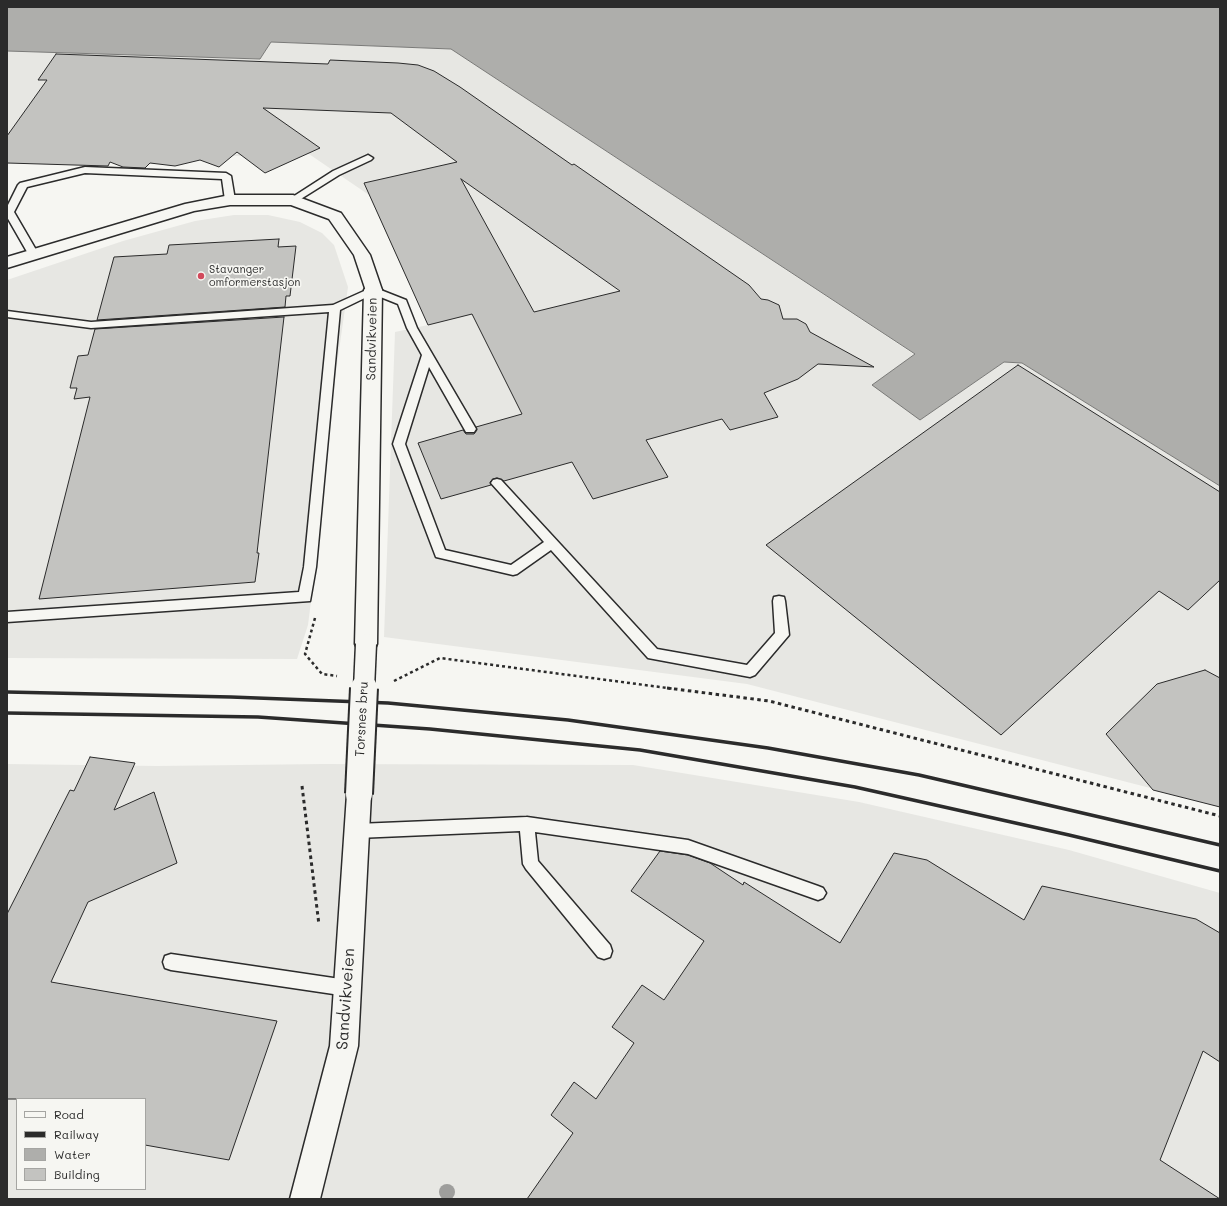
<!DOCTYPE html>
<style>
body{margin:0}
#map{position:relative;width:1227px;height:1206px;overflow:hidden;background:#f6f6f2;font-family:Mali,sans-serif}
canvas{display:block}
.frame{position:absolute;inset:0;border:8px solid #2b2b2b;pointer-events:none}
.legend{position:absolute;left:16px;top:1098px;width:130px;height:92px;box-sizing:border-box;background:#f6f6f2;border:1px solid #a5a5a2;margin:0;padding:5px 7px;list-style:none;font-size:12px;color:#2b2b2b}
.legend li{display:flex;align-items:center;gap:8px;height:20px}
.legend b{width:20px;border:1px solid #a5a5a2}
</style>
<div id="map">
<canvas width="1227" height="1206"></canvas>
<div class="frame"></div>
<ul class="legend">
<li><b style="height:5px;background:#f6f6f2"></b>Road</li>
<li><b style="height:5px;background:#2b2b2b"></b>Railway</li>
<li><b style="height:11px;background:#aeaeab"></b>Water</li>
<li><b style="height:11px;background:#c3c3c0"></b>Building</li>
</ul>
</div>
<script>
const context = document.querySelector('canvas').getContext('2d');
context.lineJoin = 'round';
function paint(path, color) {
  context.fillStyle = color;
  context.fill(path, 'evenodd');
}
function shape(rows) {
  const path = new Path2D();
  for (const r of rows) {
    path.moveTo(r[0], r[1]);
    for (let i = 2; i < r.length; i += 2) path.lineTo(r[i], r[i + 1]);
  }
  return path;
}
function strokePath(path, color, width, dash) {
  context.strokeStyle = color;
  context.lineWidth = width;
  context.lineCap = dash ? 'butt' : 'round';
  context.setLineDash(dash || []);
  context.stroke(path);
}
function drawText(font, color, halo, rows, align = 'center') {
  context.font = font + ' Mali,sans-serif';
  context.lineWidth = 3.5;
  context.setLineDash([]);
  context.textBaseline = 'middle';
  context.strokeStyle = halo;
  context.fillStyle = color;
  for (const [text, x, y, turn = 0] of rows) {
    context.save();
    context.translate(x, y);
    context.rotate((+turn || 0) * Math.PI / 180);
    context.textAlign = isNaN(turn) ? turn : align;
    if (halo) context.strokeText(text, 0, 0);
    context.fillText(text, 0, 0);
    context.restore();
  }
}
paint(shape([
 [271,42,451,49,915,355,920,420,1004,362,1022,363,1220,486,1220,806,747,684,384,637,395,332,428,325,369,195,309,154,7,162,7,51,260,59],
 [234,215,268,215,300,222,322,233,334,245,348,287,317,506,312,593,308,625,297,659,7,658,7,280,123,241,195,221],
 [7,764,157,766,323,764,633,765,859,802,1069,850,1220,893,1220,1199,7,1199],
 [17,1099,145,1099,145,1189,17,1189]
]), '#e7e7e3');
const water = shape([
 [7,7,1220,7,1220,486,1022,363,1004,362,920,420,872,385,915,354,451,49,271,42,260,59,7,51,7,7]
]);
paint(water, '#aeaeab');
strokePath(water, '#7a7a78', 1);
const building = shape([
 [56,54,328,64,330,60,398,63,418,65,434,71,460,87,572,165,574,164,749,285,761,299,768,300,779,305,783,319,797,319,806,324,810,332,874,367,818,364,798,379,764,393,778,417,730,430,722,419,646,440,668,477,593,499,572,462,504,481,497,478,493,479,490,482,491,485,441,499,418,443,463,430,466,434,474,434,477,430,476,427,522,414,472,314,428,325,364,183,457,162,391,113,263,108,320,148,265,173,237,152,219,167,200,160,175,166,150,163,145,168,123,167,110,162,108,166,7,163,7,136,47,80,38,80,56,54],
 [461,179,620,291,534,312,461,179],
 [279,239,278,247,296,246,290,296,286,296,285,307,97,320,114,257,167,254,169,245,279,239],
 [284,317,257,553,259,553,255,582,39,599,90,397,74,399,77,388,70,388,78,356,88,355,95,329,284,317],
 [1018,365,1220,492,1220,580,1188,610,1159,591,1001,735,766,545,1018,365],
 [1205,670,1220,678,1220,807,1153,790,1106,734,1157,684,1205,670],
 [90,757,135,763,114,810,154,792,177,863,88,902,51,982,277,1021,229,1160,145,1145,145,1099,7,1099,7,914,70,790,74,791,90,757],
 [660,851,688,855,710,863,743,885,744,882,840,943,894,853,927,860,1024,920,1042,886,1196,919,1220,933,1220,1062,1203,1051,1160,1160,1220,1199,527,1199,573,1133,551,1115,574,1082,596,1099,634,1043,612,1027,642,985,664,1000,704,941,631,891,660,851]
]);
paint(building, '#c3c3c0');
strokePath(building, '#2b2b2b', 1);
const service = shape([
 [368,155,373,158,371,160,339,175,296,202,293,203,288,200,333,171,368,155],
 [85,167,226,173,231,176,235,200,230,203,225,200,222,179,85,173,27,187,14,212,39,255,38,257,30,257,7,217,7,207,18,185,20,183,85,167],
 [373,287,406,300,417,328,476,429,474,432,466,432,429,367,405,444,445,550,511,565,544,542,491,483,493,480,497,479,501,480,657,649,747,665,775,633,773,601,774,597,779,596,784,597,785,601,789,635,755,675,750,677,648,658,551,550,517,574,513,575,436,557,393,444,422,355,407,328,398,304,373,294,340,310,316,567,310,601,7,622,7,612,299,592,304,567,329,312,91,328,7,317,7,311,91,322,333,305,373,287],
 [527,817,688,840,818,886,823,888,826,893,823,898,818,900,688,854,535,832,538,861,610,945,612,951,610,957,604,959,598,957,526,869,523,864,520,831,357,838,352,836,350,831,352,826,357,824,527,817],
 [171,954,347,980,353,982,355,988,353,994,347,996,171,970,165,968,163,962,165,956,171,954]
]);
const minor = shape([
 [230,195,293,195,341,213,370,255,382,290,379,294,373,296,367,294,354,255,329,219,291,205,230,205,194,211,7,268,7,257,185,204,230,195]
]);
const tertiary = shape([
 [373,284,379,286,382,290,377,644,374,651,366,653,358,651,355,644,364,290,367,286,373,284],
 [359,783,368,786,371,794,358,1046,320,1199,290,1199,330,1046,347,794,350,786,359,783]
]);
strokePath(service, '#2b2b2b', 3);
strokePath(minor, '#2b2b2b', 3);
strokePath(tertiary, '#2b2b2b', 3);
strokePath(shape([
 [315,618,305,654,322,674,337,676],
 [394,681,440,658,675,689]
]), '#2b2b2b', 2.5, [3, 3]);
strokePath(shape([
 [667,688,769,701,1220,816],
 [302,786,319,925]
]), '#2b2b2b', 3, [3.5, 3.5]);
paint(service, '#f6f6f2');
paint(minor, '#f6f6f2');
paint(tertiary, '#f6f6f2');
strokePath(shape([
 [7,692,231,697,388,703,568,720,768,748,919,775,1220,845],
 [7,713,258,717,430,729,640,750,855,787,1069,835,1220,871]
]), '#2b2b2b', 3.5);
const tertiaryBridgeFar1 = shape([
 [364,689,366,644]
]);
const tertiaryBridge = shape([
 [359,794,364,688]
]);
strokePath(tertiaryBridgeFar1, '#2b2b2b', 23, []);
strokePath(tertiaryBridge, '#2b2b2b', 30, []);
strokePath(tertiaryBridgeFar1, '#f6f6f2', 20);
strokePath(tertiaryBridge, '#f6f6f2', 26);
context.fillStyle = '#9e9e9c';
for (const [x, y] of [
 [447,1192]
]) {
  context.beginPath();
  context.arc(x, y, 8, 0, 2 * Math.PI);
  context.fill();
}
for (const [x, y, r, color] of [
 [201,276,4,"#d1495b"]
]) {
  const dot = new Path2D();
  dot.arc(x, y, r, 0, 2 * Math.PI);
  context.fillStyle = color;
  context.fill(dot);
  strokePath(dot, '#f6f6f2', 1.5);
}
drawText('11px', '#2b2b2b', '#f6f6f2', [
 ["Stavanger",209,270],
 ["omformerstasjon",209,283]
], 'left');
drawText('13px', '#2b2b2b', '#f6f6f2', [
 ["Sandvikveien",372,339,-89],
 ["Torsnes bru",362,719,-87]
]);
drawText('16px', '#2b2b2b', '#f6f6f2', [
 ["Sandvikveien",346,999,-86]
]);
</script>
